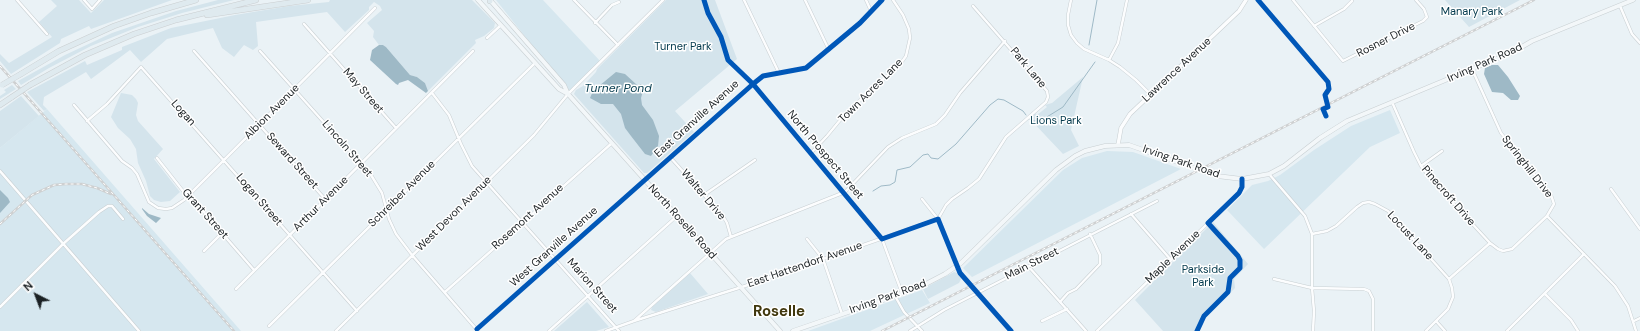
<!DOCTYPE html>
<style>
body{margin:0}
#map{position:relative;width:1640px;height:331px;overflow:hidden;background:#eaf2f6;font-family:"DM Sans",sans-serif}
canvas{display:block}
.north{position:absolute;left:16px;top:275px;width:40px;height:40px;-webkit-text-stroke:3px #fff;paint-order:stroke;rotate:318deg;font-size:11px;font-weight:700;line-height:16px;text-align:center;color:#1b2124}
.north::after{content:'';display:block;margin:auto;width:14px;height:18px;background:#1b2124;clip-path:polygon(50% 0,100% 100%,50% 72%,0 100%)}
</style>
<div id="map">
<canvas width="1640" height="331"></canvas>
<div class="north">N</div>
</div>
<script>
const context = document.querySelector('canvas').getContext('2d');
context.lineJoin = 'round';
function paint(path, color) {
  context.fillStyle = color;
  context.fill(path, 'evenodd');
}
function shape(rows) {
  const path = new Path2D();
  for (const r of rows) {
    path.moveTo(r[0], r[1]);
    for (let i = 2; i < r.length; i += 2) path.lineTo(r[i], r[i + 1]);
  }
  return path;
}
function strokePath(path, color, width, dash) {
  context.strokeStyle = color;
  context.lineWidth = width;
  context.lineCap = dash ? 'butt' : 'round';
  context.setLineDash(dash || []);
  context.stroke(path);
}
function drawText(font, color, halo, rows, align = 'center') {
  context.font = font + ' "DM Sans",sans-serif';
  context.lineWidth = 3;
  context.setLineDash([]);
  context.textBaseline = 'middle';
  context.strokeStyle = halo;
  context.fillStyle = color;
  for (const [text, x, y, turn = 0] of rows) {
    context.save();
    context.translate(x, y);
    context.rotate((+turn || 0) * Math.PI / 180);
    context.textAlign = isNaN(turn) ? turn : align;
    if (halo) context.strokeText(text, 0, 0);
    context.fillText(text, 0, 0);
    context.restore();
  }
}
paint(shape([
 [496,0,543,0,601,62,569,92],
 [47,109,241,331,0,331,0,148],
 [1390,110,1400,133,1370,147,1264,249,1227,210,1252,185,1268,181,1280,175,1314,150,1351,126],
 [1107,151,1133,152,1181,169,972,277,963,268,1063,170,1082,158],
 [922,290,930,303,870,331,808,331]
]), '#d6e7ef');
paint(shape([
 [51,0,79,0,91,13,104,0,172,0,91,29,89,26,61,39,60,43,11,74,0,61,0,54,9,63,52,37,39,22,57,6],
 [218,0,234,0,182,13,138,27,91,46,49,68,21,85,18,81,65,55,112,33,176,11],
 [330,0,472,0,495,23,494,28,484,36,475,40,476,43,428,91,425,83,417,77,410,75,386,47,383,45,379,45,373,37,374,31,367,23,382,10,380,6,374,2,369,7,369,10,345,32,327,12,256,22,258,46,253,50,244,45,234,57,222,48,213,28,167,39,141,62,130,50,91,79,86,72,44,97,43,105,47,109,44,111,27,92,85,61,87,65,122,50,122,47,171,28,235,15,289,6,329,2],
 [666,0,715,0,737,59,675,111,694,132,647,173,644,173,574,94,576,90,583,86,596,72,597,69],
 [1445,0,1520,0,1469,27],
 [1083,77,1071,130,1079,146,1063,154,1028,117,1034,112,1037,115,1047,107,1045,105,1052,103],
 [12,85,16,89,0,99,0,96,6,92,4,90],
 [121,93,132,95,136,99,138,103,136,115,138,121,163,149,154,159,180,192,170,201,161,202,154,200,150,196,146,181,138,163,136,149,130,139,118,128,111,117],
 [21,96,39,116,0,148,0,111],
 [1213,222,1248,264,1234,279,1235,288,1223,300,1210,309,1201,319,1196,331,1163,331,1135,300],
 [954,272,957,273,961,279,959,283,928,299,923,289],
 [690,273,708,294,656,312,651,310,652,307],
 [587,302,609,327,596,331,554,331]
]), '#d4e4ec');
paint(shape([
 [379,45,383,45,386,47,410,75,417,77,425,83,428,91,426,93,408,80,399,83,398,85,396,84,370,60,372,50],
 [1492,65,1498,65,1508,77,1520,96,1518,100,1511,100,1503,93,1492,92,1484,74,1485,68],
 [616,72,625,74,637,85,641,84,644,87,641,98,642,105,653,120,659,136,658,146,651,156,645,154,631,136,625,128,621,114,613,104,601,104,590,98,593,91],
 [0,190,8,198,10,202,0,213],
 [142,208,149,214,161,218,156,223,147,216,142,209]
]), '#9eb9c6');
strokePath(shape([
 [1089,45,1097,0],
 [1029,119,1034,121,1042,120,1063,107,1095,62],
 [873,191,881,186,890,185,895,182,897,170,910,167,923,155,928,154,931,158,938,159,956,144,990,105,998,99,1004,100,1023,111,1026,115]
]), '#9eb9c6', 1);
const minor = shape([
 [17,0,47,34],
 [84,0,92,9,100,0],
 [574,0,618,45],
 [744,0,779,73],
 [805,0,829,50],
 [866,0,871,11],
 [1071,0,1068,15,1068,25,1071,35,1077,43,1084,49,1109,60,1120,67,1136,80,1150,94],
 [1258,0,1328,82,1329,89,1325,95],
 [1293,0,1343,61,1423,21,1427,17,1424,9,1416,0],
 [1620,6,1632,34,1640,43],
 [595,23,612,5,619,2],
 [304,24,396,128],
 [1314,26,1344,9,1352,1],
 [487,38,501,25],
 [194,51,325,199],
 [260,51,371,175,382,193,389,219,396,234,412,255,478,331],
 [1109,60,1118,43,1127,0],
 [753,84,882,239,902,293],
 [432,93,449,115,461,144,472,166,619,331],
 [1392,102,1414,152,1421,166,1431,179,1490,243,1498,249,1503,251,1512,249,1547,216,1554,204,1551,195,1501,133,1472,69],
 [74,105,122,161,132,168,137,174,149,202,158,208,166,209,172,208,184,200,224,160,375,8],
 [87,121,107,104,141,67,357,311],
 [811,153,827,136,846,113,901,63,906,56,910,38,909,29,903,15,893,0],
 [670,157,723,216,727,223,731,237],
 [157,158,183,191,189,195,254,270],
 [1421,166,1442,151],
 [0,171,139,331],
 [1269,174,1305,216,1312,234,1312,288,1314,311,1313,331],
 [1611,189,1640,229],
 [704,195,755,160],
 [922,199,938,219,960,273,1011,331],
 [1131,214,1171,260],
 [1547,216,1615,286,1628,306,1636,331],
 [938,219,946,205,952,199,968,188,979,179,1006,137,1046,102,1048,97,1047,91,973,6],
 [1312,234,1327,231,1336,226,1357,207,1363,203,1369,202,1375,204,1388,211,1449,279,1452,288,1453,297,1448,309,1426,331],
 [807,239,823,259,842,314],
 [204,251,222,233],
 [1028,266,1086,331],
 [1274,279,1312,288,1364,289,1369,291,1373,299,1373,331],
 [1449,279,1490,243],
 [236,289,473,51],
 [445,292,612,143],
 [1545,294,1571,320,1578,331],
 [895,296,904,312,922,331],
 [1060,302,1068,293,1076,289,1100,264,1100,255,1090,234],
 [0,307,63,244,99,212,108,206,112,206,123,219],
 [634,321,726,239,845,192,888,147,902,138,936,124,945,115,960,93,1005,41],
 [1042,321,1067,309],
 [1436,321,1445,331],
 [1634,321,1640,318],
 [269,326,535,63],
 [477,329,753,84,763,76,806,68,860,23,882,0],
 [336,331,534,135,568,94,663,0],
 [549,331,677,216],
 [606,331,634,321,745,286,938,219],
 [910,331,944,310,1157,201],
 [1097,331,1239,193,1242,187,1242,179],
 [1507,331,1584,254]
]);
const tertiary = shape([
 [1118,145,1121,128,1130,114,1239,11,1246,0]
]);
const secondary = shape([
 [478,0,559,89,568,94],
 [490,0,564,85,568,94,780,331],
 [793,331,895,296,922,286,945,274,961,263,1056,170,1075,156,1085,151,1105,146,1129,145,1217,176,1242,179,1269,174,1284,166,1320,138,1347,121,1513,52,1532,41,1633,0]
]);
const motorway = shape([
 [490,0,490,1],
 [207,15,308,0],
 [21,74,59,51,114,26,151,13,196,0],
 [30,85,85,55,134,34,176,20,256,0],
 [0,105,12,97]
]);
strokePath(minor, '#c8cfd2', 3.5);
strokePath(tertiary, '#c8cfd2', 4.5);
strokePath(secondary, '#c8cfd2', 5);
strokePath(motorway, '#caced0', 6);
strokePath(minor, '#fcfdfe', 2.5);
strokePath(tertiary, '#fcfdfe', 3.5);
strokePath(secondary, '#f3f7f9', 4);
strokePath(motorway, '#dfeaef', 5);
const rail = shape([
 [0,66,234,331],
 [0,224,32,195,54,185,66,184,82,184,97,188,111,194],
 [882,331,1534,0]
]);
strokePath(rail, '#ced0d1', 2.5);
strokePath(rail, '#fff', 1, [3]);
const motorwayBridge = shape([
 [2,85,21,74],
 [12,97,30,85]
]);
strokePath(motorwayBridge, '#caced0', 6, []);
strokePath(motorwayBridge, '#dfeaef', 5);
strokePath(shape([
 [704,0,708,13,721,37,728,60,753,84,882,239,938,219,960,273,1011,331],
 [1258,0,1328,82,1329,89,1325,95,1328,107,1323,109,1326,116],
 [477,329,753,84,763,76,806,68,860,23,882,0],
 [1197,331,1204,316,1228,292,1230,278,1240,268,1240,260,1238,256,1208,223,1239,193,1242,187,1242,179]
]), '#0057b8', 5);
drawText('11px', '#043a4d', '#fff', [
 ["Manary Park",1472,12],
 ["Turner Park",683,47],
 ["Lions Park",1056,121],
 ["Parkside",1203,270],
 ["Park",1203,283]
]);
drawText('11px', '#1b2124', '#fff', [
 ["Rosner Drive",1386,40,-27],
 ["Irving Park Road",1485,63,-24],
 ["Park Lane",1028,68,50],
 ["Lawrence Avenue",1177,70,-43],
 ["May Street",363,91,49],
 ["Town Acres Lane",871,91,-45],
 ["Albion Avenue",272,112,-45],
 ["Logan",183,113,48],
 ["East Granville Avenue",697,119,-42],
 ["Lincoln Street",347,149,49],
 ["North Prospect Street",825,155,50],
 ["Seward Street",292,161,48],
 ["Irving Park Road",1181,162,19],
 ["Springhill Drive",1527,167,52],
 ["Schreiber Avenue",402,194,-45],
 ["Walter Drive",703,195,50],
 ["Pinecroft Drive",1448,196,49],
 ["Logan Street",259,200,49],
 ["Arthur Avenue",321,204,-45],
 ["Grant Street",205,214,48],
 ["West Devon Avenue",454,214,-45],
 ["Rosemont Avenue",528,217,-42],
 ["North Roselle Road",682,222,48],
 ["Locust Lane",1410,236,47],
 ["West Granville Avenue",554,247,-42],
 ["Maple Avenue",1173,257,-44],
 ["Main Street",1032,264,-27],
 ["East Hattendorf Avenue",805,265,-19],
 ["Marion Street",592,286,48],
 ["Irving Park Road",888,297,-20]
]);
drawText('italic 12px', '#073d4f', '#fff', [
 ["Turner Pond",618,89]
]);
drawText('bold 15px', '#40370d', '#fff', [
 ["Roselle",779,312]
]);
</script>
